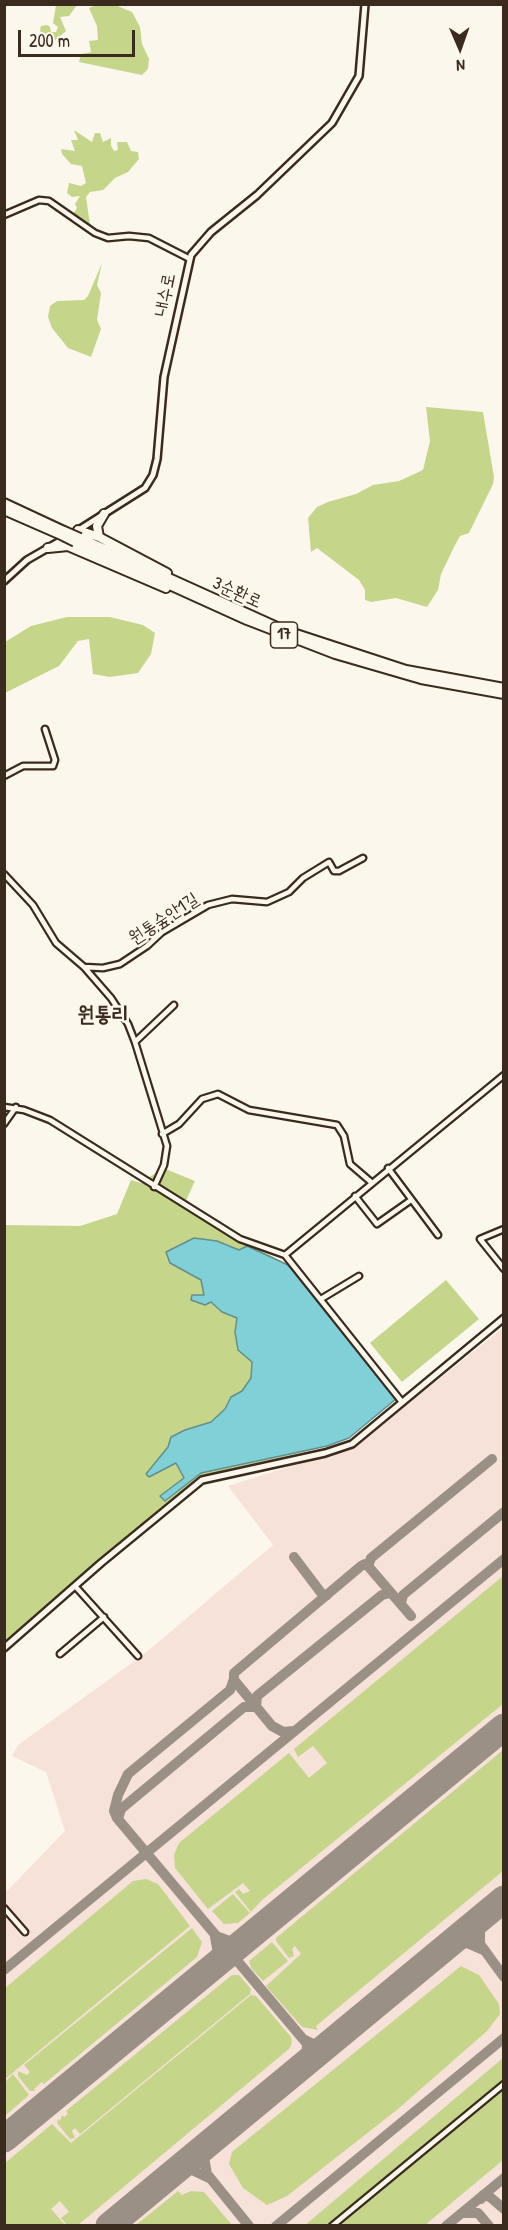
<!DOCTYPE html>
<meta charset="utf-8">
<style>
body{margin:0}
#map{position:relative;width:508px;height:2230px;overflow:hidden;background:#fbf7ec;font-family:"Patrick Hand",sans-serif}
canvas{display:block}
.frame{position:absolute;inset:0;border:6px solid #3b2a1e;pointer-events:none}
.north{position:absolute;left:430px;top:18px;width:60px;height:60px;-webkit-text-stroke:4px #fbf7ec;paint-order:stroke;rotate:178deg;font-size:16px;font-weight:700;line-height:24px;text-align:center;color:#3b2a1e}
.north::after{content:'';display:block;margin:auto;width:21px;height:27px;background:#3b2a1e;clip-path:polygon(50% 0,100% 100%,50% 72%,0 100%)}
.scale{position:absolute;left:18px;top:30px;width:117px;height:27px;box-sizing:border-box;border:3px solid #3b2a1e;border-top:0;padding-left:8px;font-size:18px;line-height:21px;white-space:nowrap;color:#3b2a1e;-webkit-text-stroke:4px #fbf7ec;paint-order:stroke}
</style>
<div id="map">
<canvas width="508" height="2230"></canvas>
<div class="frame"></div>
<div class="north">N</div>
<div class="scale">200 m</div>
</div>
<script>
const context = document.querySelector('canvas').getContext('2d');
context.lineJoin = 'round';
function paint(path, color) {
  context.fillStyle = color;
  context.fill(path, 'evenodd');
}
function shape(rows) {
  const path = new Path2D();
  for (const r of rows) {
    path.moveTo(r[0], r[1]);
    for (let i = 2; i < r.length; i += 2) path.lineTo(r[i], r[i + 1]);
  }
  return path;
}
function strokePath(path, color, width, dash) {
  context.strokeStyle = color;
  context.lineWidth = width;
  context.lineCap = dash ? 'butt' : 'round';
  context.setLineDash(dash || []);
  context.stroke(path);
}
function drawText(font, color, halo, rows, align = 'center') {
  context.font = font + ' "Patrick Hand","Poor Story",sans-serif';
  context.lineWidth = 5;
  context.setLineDash([]);
  context.textBaseline = 'middle';
  context.strokeStyle = halo;
  context.fillStyle = color;
  for (const [text, x, y, turn = 0] of rows) {
    context.save();
    context.translate(x, y);
    context.rotate((+turn || 0) * Math.PI / 180);
    context.textAlign = isNaN(turn) ? turn : align;
    if (halo) context.strokeText(text, 0, 0);
    context.fillText(text, 0, 0);
    context.restore();
  }
}
paint(shape([
 [503,1328,503,2225,5,2225,4,1887,7,1891,65,1831,46,1772,12,1756,18,1745,143,1655,273,1545,228,1486,355,1446]
]), '#f6e2d9');
paint(shape([
 [56,5,77,5,69,16,60,17,66,31,51,44,45,41,40,30,41,26,47,25,50,27,51,32,56,32,58,27,53,23],
 [96,5,115,5,132,12,140,27,142,44,149,59,148,69,142,75,79,62,81,54,91,52,89,41,98,40,97,26,89,8],
 [74,130,92,142,95,133,100,133,103,142,111,138,111,146,114,151,118,150,117,142,127,142,131,151,138,152,139,159,128,172,115,178,103,190,90,192,86,197,90,225,73,214,77,208,75,204,80,196,72,197,67,193,69,183,81,186,86,183,82,166,71,164,62,154,61,149,75,151,71,140,78,140],
 [102,263,97,285,101,293,97,320,101,329,91,357,68,348,52,328,48,317,50,306,57,301,84,300,88,296],
 [426,407,483,412,494,477,493,484,469,533,460,536,454,547,441,574,438,590,427,607,396,598,371,602,365,600,365,590,359,580,317,548,311,552,308,518,317,507,328,502,356,494,373,485,399,481,423,470,430,441],
 [67,617,110,617,143,625,155,633,151,654,138,673,110,677,93,674,89,639,78,641,59,666,5,693,5,642,31,626],
 [163,1168,195,1181,183,1207,288,1265,396,1399,340,1439,317,1449,200,1476,5,1642,5,1225,80,1226,117,1214,131,1180,141,1183],
 [446,1280,479,1319,402,1382,370,1343],
 [503,1576,503,1704,262,1900,251,1912,235,1892,239,1889,243,1894,250,1891,243,1883,208,1909,175,1868,174,1855,179,1843,289,1753,309,1778,327,1763,313,1746,298,1757,294,1749],
 [503,1750,503,1871,316,2026,318,2030,302,2027,266,1986,301,1954,295,1946,292,1949,294,1956,289,1958,276,1941,276,1938],
 [146,1879,158,1884,190,1926,5,2079,5,1988,133,1881],
 [233,1894,250,1913,238,1923,224,1924,212,1911],
 [192,1928,202,1942,197,1957,44,2084,42,2082,34,2089,35,2091,30,2091,18,2076,18,2071,27,2075,30,2072,24,2065],
 [272,1942,288,1961,263,1981,251,1968,249,1961],
 [461,1966,479,1975,499,2004,500,2014,487,2031,398,2109,287,2196,267,2205,243,2188,229,2164,232,2152],
 [232,1975,239,1975,251,1989,250,1994,80,2134,75,2128,72,2131,75,2138,70,2139,57,2123,58,2119,60,2121,62,2115,64,2117,68,2114,66,2111],
 [251,1995,256,1996,291,2037,292,2042,290,2048,78,2225,67,2225,61,2218,69,2212,60,2201,51,2209,65,2225,5,2225,5,2163,52,2124,71,2143],
 [503,2058,503,2160,425,2225,304,2226],
 [13,2074,29,2095,5,2116,5,2082],
 [178,2191,182,2195,191,2191,204,2192,232,2225,136,2225]
]), '#c5d68b');
const water = shape([
 [194,1238,217,1241,239,1250,247,1246,288,1265,396,1399,349,1438,327,1446,201,1473,165,1501,160,1496,184,1478,176,1463,149,1477,146,1474,168,1447,171,1437,185,1430,211,1422,225,1409,231,1397,242,1391,251,1378,252,1362,238,1350,235,1332,237,1318,222,1312,211,1302,205,1305,191,1300,192,1295,204,1295,201,1280,170,1263,166,1252,194,1238]
]);
paint(water, '#7fd0d7');
strokePath(water, '#648e8d', 1.5);
strokePath(shape([
 [294,1557,322,1594,327,1595],
 [401,1603,403,1595,504,1512],
 [411,1616,368,1566,371,1558,492,1459],
 [234,1679,230,1690,128,1774,118,1795,114,1811,117,1818,303,2039],
 [294,1731,283,1732,272,1726,234,1680,234,1673,361,1566,365,1564,368,1566],
 [118,1819,121,1809,244,1707,256,1707,257,1696,382,1595,390,1593],
 [488,1912,480,1926,480,1944,504,1977],
 [216,1936,232,1942,245,1940],
 [445,1947,467,1943,483,1950],
 [212,1968,218,1954,215,1937],
 [4,1970,504,1559],
 [306,2063,307,2044,303,2039,315,2045,327,2045],
 [209,2142,204,2157,207,2174,249,2226],
 [172,2173,190,2169,209,2178],
 [481,2199,483,2195,490,2197,504,2209],
 [463,2213,478,2213,489,2226],
 [276,2226,504,2038],
 [446,2226,504,2178]
]), '#9b9085', 10);
strokePath(shape([
 [4,2139,504,1727],
 [109,2226,504,1899]
]), '#9b9085', 27);
const minor = shape([
 [4,215,39,200,49,201,95,233,108,238,129,236,149,238,190,259],
 [4,776,23,766,53,766,55,760,45,729],
 [4,874,33,905,56,943,84,967,103,968,120,964,147,946,162,932,208,905,232,899,267,902,289,892,303,878,329,862,334,871,339,871,363,858],
 [84,967,111,998,128,1024,135,1042,167,1146,164,1165,154,1187],
 [135,1042,174,1005],
 [4,1107,24,1110,50,1120,240,1239,285,1255,402,1402],
 [4,1124,16,1107],
 [162,1134,179,1124,202,1099,218,1094,249,1110,337,1125,344,1136,350,1164,371,1182],
 [388,1168,438,1235],
 [355,1196,377,1224,411,1200],
 [504,1229,480,1239,504,1269],
 [285,1255,504,1075],
 [321,1299,359,1276],
 [75,1586,138,1656],
 [60,1654,104,1617],
 [4,1908,25,1932],
 [332,2226,504,2084]
]);
const tertiary = shape([
 [77,531,145,488,153,475,157,459,164,377,191,255,211,232,257,195,332,123,359,76,365,4],
 [4,581,27,560,67,537],
 [4,1648,101,1563,202,1480,325,1453,352,1444,504,1318]
]);
const trunk = shape([
 [4,503,64,531],
 [4,510,59,534],
 [78,530,99,537,167,573],
 [99,537,97,526,104,514],
 [80,538,277,627],
 [75,542,247,620,335,654,421,679,504,694],
 [48,548,68,546,166,588],
 [296,634,406,670,504,688]
]);
strokePath(minor, '#3b2a1e', 9);
strokePath(tertiary, '#3b2a1e', 10);
strokePath(trunk, '#3b2a1e', 12);
strokePath(minor, '#fbf7ec', 4.5);
strokePath(tertiary, '#fbf7ec', 5);
strokePath(trunk, '#fbf7ec', 8);
const trunkBridge = shape([
 [64,531,80,538],
 [59,534,75,542]
]);
strokePath(trunkBridge, '#3b2a1e', 12, []);
strokePath(trunkBridge, '#fbf7ec', 8);
for (const [x, y, w] of [
 [284,635,27]
]) {
  const box = new Path2D();
  box.roundRect(x - w / 2, y - 13, w, 26, 4.5);
  context.fillStyle = '#fbf7ec';
  context.fill(box);
  strokePath(box, '#3b2a1e', 1.5);
}
drawText('bold 16px', '#3b2a1e', null, [
 ["17",284,635]
]);
drawText('18px', '#3b2a1e', '#fbf7ec', [
 ["내수로",166,295,-79],
 ["3순환로",237,593,24],
 ["원통숲안1길",164,919,-33]
]);
drawText('bold 21px', '#3b2a1e', '#fbf7ec', [
 ["원통리",103,1015]
]);
</script>
